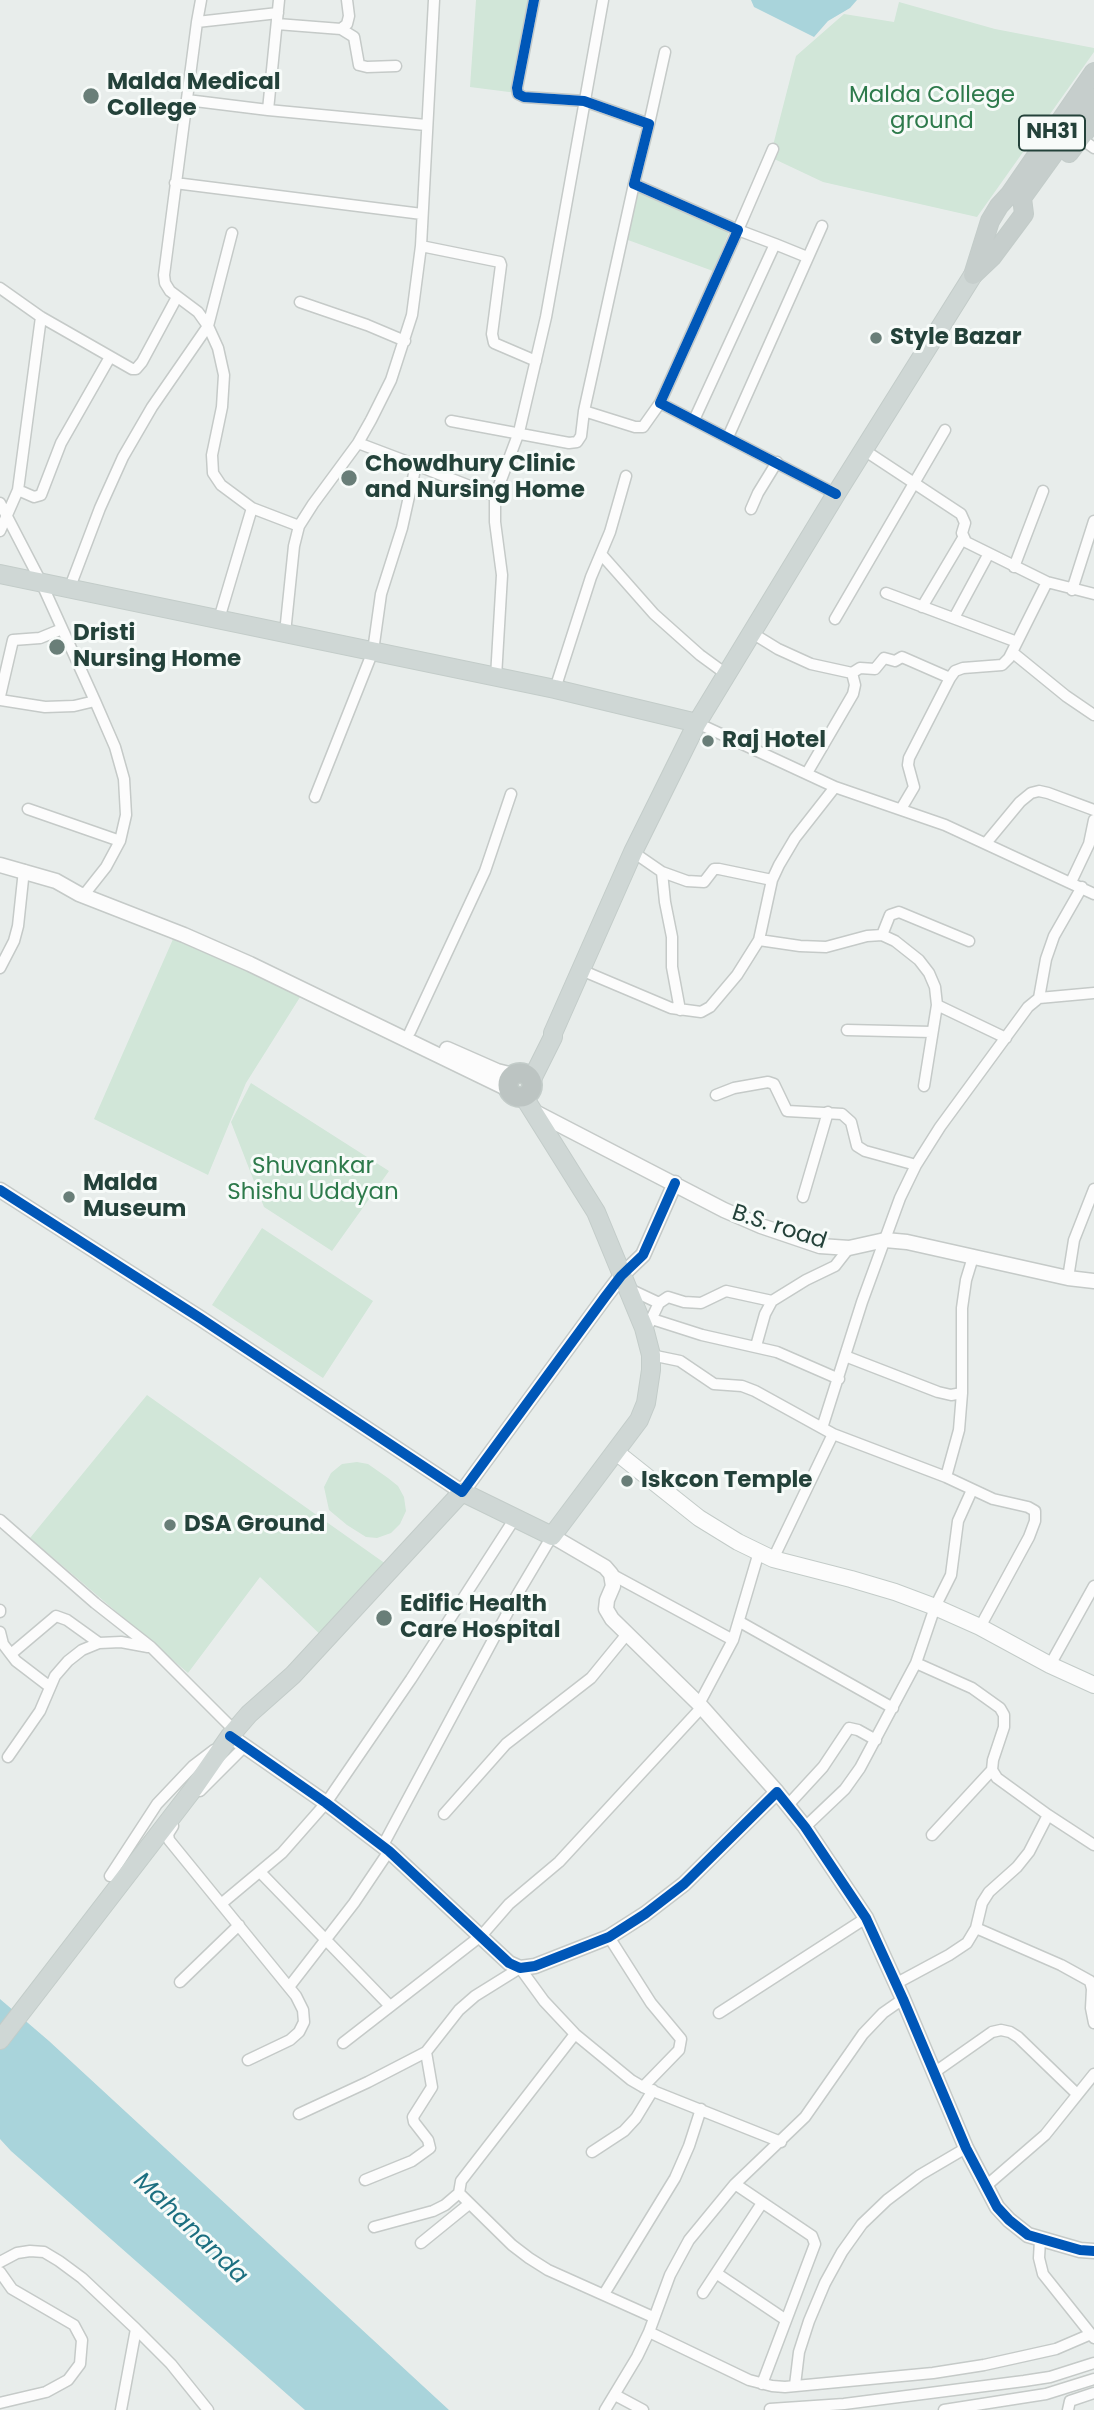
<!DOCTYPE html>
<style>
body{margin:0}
canvas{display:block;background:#e8edeb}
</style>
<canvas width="1094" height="2410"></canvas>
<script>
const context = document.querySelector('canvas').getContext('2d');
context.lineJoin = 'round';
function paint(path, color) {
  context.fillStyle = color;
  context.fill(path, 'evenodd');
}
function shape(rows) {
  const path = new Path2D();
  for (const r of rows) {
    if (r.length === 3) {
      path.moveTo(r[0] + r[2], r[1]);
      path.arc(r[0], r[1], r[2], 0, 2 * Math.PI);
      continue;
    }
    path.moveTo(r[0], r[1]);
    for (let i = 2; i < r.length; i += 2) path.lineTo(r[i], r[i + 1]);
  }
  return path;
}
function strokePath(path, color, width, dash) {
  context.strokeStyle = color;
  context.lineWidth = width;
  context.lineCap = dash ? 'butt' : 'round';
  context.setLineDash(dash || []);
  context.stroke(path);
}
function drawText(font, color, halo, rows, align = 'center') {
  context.font = font + ' Poppins,sans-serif';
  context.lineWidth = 6;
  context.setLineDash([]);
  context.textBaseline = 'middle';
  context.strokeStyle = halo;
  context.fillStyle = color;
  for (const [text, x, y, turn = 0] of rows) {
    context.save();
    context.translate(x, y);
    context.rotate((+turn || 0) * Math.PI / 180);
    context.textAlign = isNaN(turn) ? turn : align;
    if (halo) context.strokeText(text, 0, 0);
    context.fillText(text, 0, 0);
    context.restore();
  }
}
paint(shape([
 [476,0,534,0,517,93,470,87],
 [899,2,995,29,1094,48,1094,52,977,217,823,182,770,157,796,56,844,14,894,22],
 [639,182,732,225,713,271,628,240],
 [177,930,302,994,246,1083,208,1175,94,1119],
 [251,1083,389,1171,332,1251,264,1207,231,1122],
 [262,1228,373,1301,323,1378,212,1305],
 [147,1395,393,1569,326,1640,260,1577,188,1673,30,1538],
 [357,1462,368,1464,388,1478,398,1486,404,1497,406,1511,400,1524,391,1533,377,1538,366,1537,347,1525,329,1510,324,1487,331,1473,342,1464]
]), '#d1e6d8');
paint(shape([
 [751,0,857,0,850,8,828,21,814,37,754,7],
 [0,1999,49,2041,449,2410,305,2410,11,2151,0,2139]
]), '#a9d4db');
const minor = shape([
 [201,0,197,22,278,13],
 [279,0,268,110,426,125],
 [534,0,517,88,518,94,524,97,584,101,649,124,634,184,738,230,660,403,836,494],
 [197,22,164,275,165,283,170,291,198,312,208,326,218,348,224,375,222,407,212,455,213,473,221,485,252,508,219,619],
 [277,24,341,29,347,24,349,16,347,0],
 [341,29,354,37,359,65,367,67,396,66],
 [187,100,268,110],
 [649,124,665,52],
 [1080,138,1094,148],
 [773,149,738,230,775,244],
 [175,183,422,214],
 [421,246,500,262,501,265,492,334,494,343,536,361],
 [0,288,41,317,132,369,136,369,142,362,177,297],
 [300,302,367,325,405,341],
 [584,411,635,427,643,427,660,403],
 [694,420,775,244,807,257],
 [451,421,569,443,577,442,581,436,584,411,634,184],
 [728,437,822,226],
 [358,443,416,465],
 [864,450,961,514,965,523,962,533,966,542,1047,582,1094,594],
 [18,490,34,497,41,495,61,443,110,357],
 [0,503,41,582,95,701,115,747,124,779,126,815,120,841,106,867,87,891],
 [252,508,299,526],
 [751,509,758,493,777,462],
 [0,531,18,490,41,317],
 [601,554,654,614,700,655,726,674],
 [1014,567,1043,491],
 [70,587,100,508,123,457,152,407,208,326,232,233],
 [1072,590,1094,521],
 [886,593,1017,642],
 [922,607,963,538],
 [954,618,988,555],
 [835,619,945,430],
 [285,633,294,546,299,526,313,504,358,443,371,420,391,380,412,315,421,246,434,0],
 [752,633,778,649,811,664,852,673,855,685,853,694,807,773],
 [1012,652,1066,696,1094,715],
 [852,673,860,668,875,669,884,658,895,661,902,657,950,678],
 [496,677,502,575,495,522,495,496,519,432,546,317,603,0],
 [555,689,591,577,610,532,626,476],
 [0,696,13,640,40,638,62,629],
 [0,700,45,707,74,706,95,701],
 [697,723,835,787,945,825,1094,894],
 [315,797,373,651,381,594,402,528,416,465,495,496],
 [28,809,120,841],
 [901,809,914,787,908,765,909,758,950,678,955,671,963,668,1002,665,1009,658,1047,582],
 [986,843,1020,802,1031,793,1039,791,1048,793,1094,810],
 [633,852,662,872,687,881,704,882,714,869,719,869,772,880],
 [662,872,665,902,672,937,672,967,680,1010],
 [1071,882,1089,844,1094,820],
 [882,935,890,915,899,912,969,941],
 [759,940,800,946,826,947,867,936,882,935,895,941,919,960,929,973,935,987,937,1005,924,1086],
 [0,968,14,941,18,926,24,870],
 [581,970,671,1008,701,1012,710,1007,737,975,759,940,772,880,779,865,795,838,835,787],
 [1039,998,1046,959,1054,936,1082,887],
 [937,1005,1006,1038],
 [847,1030,932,1032],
 [410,1032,485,871,511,794],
 [716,1095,734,1088,768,1082,774,1084,787,1111,842,1114,851,1122,857,1146,865,1151,916,1165],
 [803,1197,828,1112],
 [1068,1278,1074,1240,1094,1189],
 [627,1288,659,1303],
 [652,1319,702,1335,777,1352,839,1379],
 [649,1324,659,1303,668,1297,684,1302,701,1303,726,1291,772,1301],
 [756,1346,765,1314,772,1301,806,1280,835,1266,849,1248],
 [651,1355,680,1361,714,1384,742,1386,755,1391,833,1434,946,1477,993,1499,1028,1507,1035,1511,1035,1521,1029,1537,980,1627],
 [845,1356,938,1392,951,1395,962,1393],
 [822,1428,862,1302,900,1198,916,1165,940,1127,1028,1007,1039,998,1094,993],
 [946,1477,959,1430,962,1393,962,1308,966,1280,973,1257],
 [972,1490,958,1521,951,1575,935,1607,916,1663,972,1688,1000,1708,1004,1715,1004,1727,993,1760,992,1770,997,1778,1048,1815,1094,1845],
 [0,1520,95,1603,151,1647,235,1731],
 [773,1559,833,1434],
 [611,1574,733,1640],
 [0,1612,0,1610],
 [740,1622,893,1708],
 [0,1632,3,1644,16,1661,50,1687],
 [11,1654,56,1616,67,1620,99,1643],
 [1050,1665,1094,1586],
 [699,1704,733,1640,759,1552],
 [8,1757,40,1711,55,1676,68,1661,82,1650,99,1643,121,1642,148,1647],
 [200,1791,245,1746],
 [788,1805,823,1767,849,1728,858,1730,876,1740],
 [444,1814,506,1744,591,1678,627,1634],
 [173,1826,168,1834,169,1840,296,1996,303,2010,304,2022,299,2032,290,2040,248,2060],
 [805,1827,845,1789,860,1768,916,1663],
 [932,1835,992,1770],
 [382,1847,517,1595,552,1536],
 [260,1872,390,2006],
 [110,1876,157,1804,193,1766,214,1750],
 [221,1904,282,1853,326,1803,411,1679,515,1518],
 [976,1928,1061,1965,1090,1981,1092,1989,1091,2008,1094,2023],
 [609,1937,651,2003,681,2039,679,2050,643,2087],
 [180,1982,239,1925],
 [897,1983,949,1955,967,1943,976,1928,982,1903,989,1892,1017,1867,1029,1852,1048,1815],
 [289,1987,354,1903,389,1851],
 [719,2013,866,1918],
 [575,2034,461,2181,459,2193,512,2245,529,2258,548,2270,653,2317],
 [343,2043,482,1935,509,1904,559,1862,702,1707],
 [935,2072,992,2032,1001,2030,1010,2032,1018,2037,1077,2094],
 [299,2114,368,2082,426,2052,459,2010,475,1996,520,1968,544,2001,575,2034,631,2080,643,2087,781,2142],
 [592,2152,624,2131,636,2118,653,2090],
 [365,2180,412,2161,430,2148,428,2140,414,2122,413,2117,432,2087,426,2052],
 [735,2184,812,2236,815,2244,762,2384],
 [986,2186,1045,2135,1094,2074],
 [374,2227,433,2211,445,2205,459,2193],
 [1040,2240,1039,2258,1043,2274,1094,2338],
 [421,2243,469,2204],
 [0,2262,17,2253,30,2251,44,2252,59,2261,82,2278,136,2329,171,2364,208,2410],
 [0,2272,12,2289,74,2325,82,2340,80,2364,68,2380,46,2392,0,2403],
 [716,2273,786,2320],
 [703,2293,762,2203],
 [604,2294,675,2178,689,2146,701,2109],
 [649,2332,749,2380,772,2386,785,2387,933,2373,984,2365,1056,2349,1091,2334],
 [795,2385,799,2352,809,2321,825,2283,842,2252,862,2224,887,2200,920,2175,966,2148],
 [615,2395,643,2410],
 [770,2409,844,2404,1024,2381,1050,2377,1094,2363],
 [121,2410,136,2329],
 [605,2410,637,2357,649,2332,670,2275,689,2240,735,2184,805,2117,863,2034,883,2013,903,1999],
 [944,2410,1046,2394,1094,2379],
 [1068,2410,1070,2401,1094,2393]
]);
const tertiary = shape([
 [0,865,56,881,79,894,184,935,250,964,508,1089],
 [447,1049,497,1071,513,1075],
 [533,1111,724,1210,761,1226,820,1246,849,1248,885,1240,907,1242,1068,1278,1094,1281],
 [0,1190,200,1318,462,1492,605,1297,621,1276,643,1255,675,1183],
 [552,1536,605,1567,611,1574,613,1586,607,1600,606,1609,612,1619,699,1704,777,1792],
 [230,1736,326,1803,389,1851,509,1963,520,1968,535,1966,609,1937,645,1914,684,1884,777,1792,805,1827,866,1918,903,1999,966,2148,997,2207,1009,2220,1028,2235,1080,2250,1094,2251]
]);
const secondary = shape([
 [616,1452,699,1518,738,1542,773,1559,851,1579,895,1592,935,1607,980,1627,1050,1665,1094,1685]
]);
const primary = shape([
 [0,574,555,689,697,723],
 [531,1081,553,1037,553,1033,633,852,697,723,836,494,973,275],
 [0,2040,194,1788,230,1736,249,1714,293,1675,462,1492,552,1536,639,1420,646,1403,651,1370,651,1355,644,1328,596,1212,524,1097]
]);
const trunk = shape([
 [1069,153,1094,120],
 [1010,194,1094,72],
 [974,272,990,221,999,206,1010,194,1021,197],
 [973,275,992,257,1024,214,1022,198,1094,98]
]);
const motorway = shape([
 [520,1085,12]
]);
strokePath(minor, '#c5cac8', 13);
strokePath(tertiary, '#c5cac8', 17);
strokePath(secondary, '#c3cbc8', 18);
strokePath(primary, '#c3ccc9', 20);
strokePath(trunk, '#c3ccc9', 20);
strokePath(motorway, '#c3ccc9', 22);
strokePath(minor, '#fcfcfc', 10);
strokePath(tertiary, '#fcfcfc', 14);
strokePath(secondary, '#fcfcfc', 16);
strokePath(primary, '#cfd7d5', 18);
strokePath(trunk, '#c6cecc', 18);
strokePath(motorway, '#bcc4c2', 19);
strokePath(shape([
 [534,0,517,88,518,94,524,97,584,101,649,124,634,184,738,230,660,403,836,494],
 [0,1190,200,1318,462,1492,605,1297,621,1276,643,1255,675,1183],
 [230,1736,326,1803,389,1851,509,1963,520,1968,535,1966,609,1937,645,1914,684,1884,777,1792,805,1827,866,1918,903,1999,966,2148,997,2207,1009,2220,1028,2235,1080,2250,1094,2251]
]), '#0057b8', 10);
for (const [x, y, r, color] of [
 [91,96,9,"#697e78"],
 [876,338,7,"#697e78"],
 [349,478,9,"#697e78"],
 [57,647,9,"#697e78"],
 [708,741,7,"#697e78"],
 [69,1197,7,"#697e78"],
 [627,1481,7,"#697e78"],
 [170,1525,7,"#697e78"],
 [384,1618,9,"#697e78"]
]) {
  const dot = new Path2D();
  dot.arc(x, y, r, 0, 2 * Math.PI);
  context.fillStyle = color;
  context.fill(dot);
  strokePath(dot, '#f7fbf9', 2.5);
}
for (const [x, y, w] of [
 [1052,133,66]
]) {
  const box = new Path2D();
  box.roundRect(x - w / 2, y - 17.5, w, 35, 5);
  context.fillStyle = '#f7fbf9';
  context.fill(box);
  strokePath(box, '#24423a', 2);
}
drawText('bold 21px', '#24423a', null, [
 ["NH31",1052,133]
]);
drawText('bold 23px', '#24423a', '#f7fbf9', [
 ["Malda Medical",107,83],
 ["College",107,109],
 ["Style Bazar",890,338],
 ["Chowdhury Clinic",365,465],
 ["and Nursing Home",365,491],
 ["Dristi",73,634],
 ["Nursing Home",73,660],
 ["Raj Hotel",722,741],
 ["Malda",83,1184],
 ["Museum",83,1210],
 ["Iskcon Temple",641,1481],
 ["DSA Ground",184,1525],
 ["Edific Health",400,1605],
 ["Care Hospital",400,1631]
], 'left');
drawText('23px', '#2d7a4b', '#f7fbf9', [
 ["Malda College",932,96],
 ["ground",932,122],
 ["Shuvankar",313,1167],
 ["Shishu Uddyan",313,1193]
]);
drawText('23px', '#24423a', '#f7fbf9', [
 ["B.S. road",779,1228,18]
]);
drawText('italic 24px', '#1c6f80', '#f7fbf9', [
 ["Mahananda",190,2229,44]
]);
</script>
